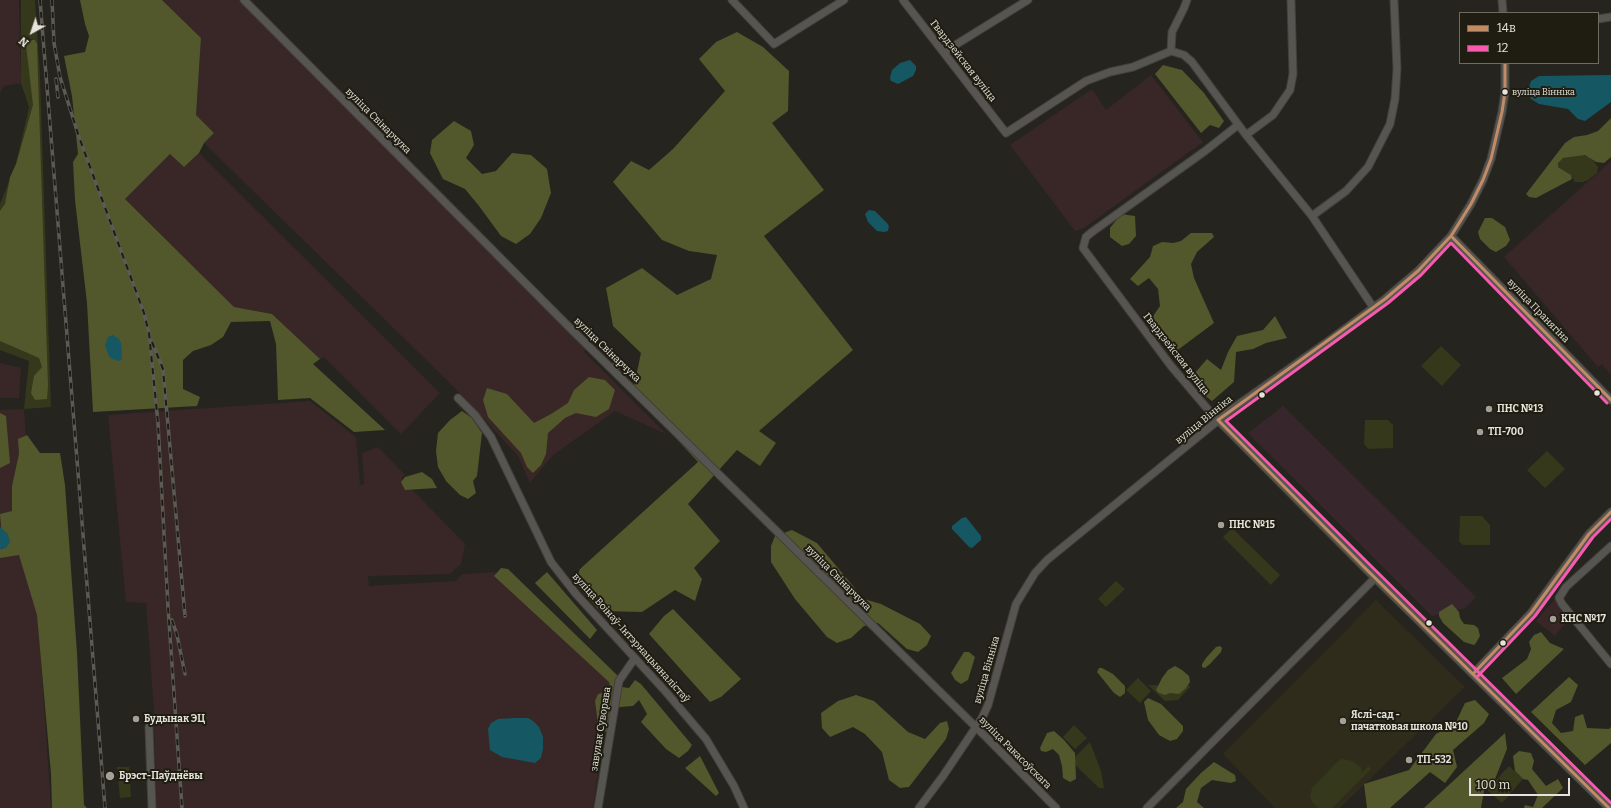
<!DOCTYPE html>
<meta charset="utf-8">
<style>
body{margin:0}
#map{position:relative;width:1611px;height:808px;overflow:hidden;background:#26241e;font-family:Bitter,serif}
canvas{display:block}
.legend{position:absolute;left:1459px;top:12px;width:140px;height:52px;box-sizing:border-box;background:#1f1d11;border:1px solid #6e6c62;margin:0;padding:5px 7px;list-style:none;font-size:12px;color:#e5e3db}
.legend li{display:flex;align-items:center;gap:8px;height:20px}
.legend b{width:20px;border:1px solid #6e6c62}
.north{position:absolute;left:12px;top:12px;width:40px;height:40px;-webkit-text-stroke:3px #1f1d11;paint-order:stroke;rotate:220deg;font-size:11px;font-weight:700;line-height:16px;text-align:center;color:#e5e3db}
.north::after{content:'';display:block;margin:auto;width:14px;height:18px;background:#e5e3db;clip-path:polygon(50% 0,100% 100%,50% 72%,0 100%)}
.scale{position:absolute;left:1469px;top:778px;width:101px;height:18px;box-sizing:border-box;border:2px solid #e5e3db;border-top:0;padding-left:5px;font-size:12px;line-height:14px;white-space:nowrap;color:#e5e3db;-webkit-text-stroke:3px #1f1d11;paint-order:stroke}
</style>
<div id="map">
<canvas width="1611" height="808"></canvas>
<ul class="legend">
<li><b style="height:5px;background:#c18c65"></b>14в</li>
<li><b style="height:5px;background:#f75aaf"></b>12</li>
</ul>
<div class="north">N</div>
<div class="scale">100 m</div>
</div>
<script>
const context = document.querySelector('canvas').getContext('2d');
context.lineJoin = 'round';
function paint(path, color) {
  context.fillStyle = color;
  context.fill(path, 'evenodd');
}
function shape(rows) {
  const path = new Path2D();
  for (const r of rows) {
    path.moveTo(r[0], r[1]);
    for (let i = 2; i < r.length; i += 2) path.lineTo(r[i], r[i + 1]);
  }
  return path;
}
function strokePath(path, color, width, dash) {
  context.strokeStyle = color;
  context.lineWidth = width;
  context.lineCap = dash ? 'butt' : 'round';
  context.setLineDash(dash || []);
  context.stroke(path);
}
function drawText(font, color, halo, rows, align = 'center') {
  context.font = font + ' Bitter,serif';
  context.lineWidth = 4;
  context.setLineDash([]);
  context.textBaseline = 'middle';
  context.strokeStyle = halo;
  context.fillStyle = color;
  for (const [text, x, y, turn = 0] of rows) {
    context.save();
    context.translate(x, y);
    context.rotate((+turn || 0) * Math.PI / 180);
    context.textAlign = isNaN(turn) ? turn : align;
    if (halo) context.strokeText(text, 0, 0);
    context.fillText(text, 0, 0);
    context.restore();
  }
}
paint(shape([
 [1283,406,1476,597,1465,608,1432,616,1248,433]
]), '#37272c');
paint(shape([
 [0,0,19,0,21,83,4,86,0,93],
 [162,0,244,0,588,346,584,352,666,434,615,411,553,455,530,483,518,456,461,394,204,143,214,133,196,115,201,38],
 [1151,75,1203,142,1084,228,1075,231,1010,145,1092,89,1106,110],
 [199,153,440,393,401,434,324,357,320,359,272,314,234,307,125,199,170,154,184,167],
 [1611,161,1611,375,1602,364,1598,367,1504,257],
 [0,363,21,368,19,398,0,398],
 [310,401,356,437,360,485,364,484,362,453,378,447,405,475,401,478,465,544,461,564,450,574,368,576,369,586,456,581,462,574,495,572,611,683,593,808,156,808,154,710,146,603,126,602,108,415],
 [24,409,51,808,0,808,0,410],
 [1554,600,1565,610,1561,615,1567,621,1555,636,1536,621]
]), '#382726');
paint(shape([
 [1376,600,1465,687,1340,808,1275,808,1223,754]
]), '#302c1b');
paint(shape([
 [21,0,35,0,40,76,51,407,24,409,29,361,0,350,0,204,16,164,29,107,21,83],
 [1580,154,1590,157,1598,167,1597,173,1588,180,1583,182,1575,182,1571,175,1558,167,1558,163,1560,160,1563,158],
 [1441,346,1461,365,1442,386,1421,366],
 [1365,420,1388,420,1393,425,1393,448,1368,449,1364,444],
 [1547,451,1565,469,1545,488,1527,470],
 [1460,516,1482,516,1490,525,1490,545,1463,545,1459,541],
 [1232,528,1280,575,1271,585,1223,537],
 [1116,581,1125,589,1106,607,1098,599],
 [1138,678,1151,691,1140,703,1126,690],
 [1148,685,1191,686,1178,700,1165,701],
 [1074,725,1087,738,1075,749,1063,737],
 [1090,742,1101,771,1104,788,1099,788,1071,761],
 [1342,759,1353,761,1361,768,1362,773,1368,766,1371,769,1332,808,1318,808,1312,802,1310,797,1312,788,1337,762],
 [1509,766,1523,779,1502,803,1487,790],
 [117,767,129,767,131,797,120,798]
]), '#35381b');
paint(shape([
 [80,0,162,0,201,38,196,115,214,133,204,143,199,153,184,167,170,154,125,199,234,307,272,314,320,359,313,364,385,430,354,432,310,398,278,400,276,344,270,321,231,322,223,337,211,345,193,351,183,360,183,389,200,397,197,406,93,412,87,303,75,200,73,162,78,154,72,96,64,56,85,52,89,36,85,24],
 [737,32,763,47,789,71,788,111,772,123,824,190,764,236,853,350,759,431,776,443,760,466,737,450,688,504,720,541,694,568,702,579,695,601,675,590,642,612,600,611,575,583,580,569,698,462,659,420,634,386,641,353,613,326,606,288,642,268,677,295,711,279,717,255,689,251,662,240,613,182,631,161,649,170,673,149,725,91,699,59,716,42],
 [29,40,35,40,37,44,48,386,47,399,35,400,31,393,34,376,42,367,39,358,0,341,0,211,5,204,10,177,16,164,33,105,26,45],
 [1163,65,1182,70,1204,93,1224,121,1219,128,1210,125,1201,133,1155,74],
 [1611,118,1611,157,1604,163,1596,162,1585,155,1563,158,1558,163,1558,167,1571,175,1572,179,1536,198,1529,197,1526,194,1565,143,1574,137,1587,135,1598,131],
 [454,121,471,131,474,145,466,158,482,174,496,171,512,153,531,155,547,169,551,193,541,218,530,234,516,244,501,236,479,206,465,189,443,179,430,153,432,140],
 [1121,214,1135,216,1136,236,1129,244,1122,246,1110,237,1110,228],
 [1485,218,1492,218,1505,227,1510,240,1506,246,1496,252,1490,249,1480,239,1478,232],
 [1191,233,1212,233,1214,237,1197,252,1191,264,1194,278,1214,323,1175,352,1168,351,1149,322,1160,306,1158,289,1149,278,1138,286,1130,279,1150,257,1153,246,1162,242,1173,243,1181,241],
 [1275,316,1287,338,1266,343,1253,349,1236,352,1234,382,1212,401,1199,391,1194,374,1207,359,1221,370,1228,352,1237,336,1263,330],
 [589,377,605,380,615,390,609,409,596,417,576,413,565,418,548,433,546,454,541,465,533,473,527,467,521,453,488,417,483,400,487,388,507,394,534,423,551,414,568,403,574,390],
 [462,411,472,418,482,433,477,476,473,481,476,493,468,499,460,495,446,481,438,467,436,451,438,433,450,420],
 [0,413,6,416,10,463,0,468],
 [27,435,40,453,60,453,65,485,77,653,84,805,87,808,52,808,51,774,37,615,19,555,0,558,0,549,3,549,0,514,12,511,12,486,19,454,18,439],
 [422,472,432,479,437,488,405,490,401,482,405,477],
 [792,530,817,543,864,599,881,604,920,624,931,636,927,645,918,652,907,649,878,623,864,626,851,638,837,643,827,637,795,599,771,562,771,546,775,536],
 [501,568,508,569,617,675,622,687,629,688,635,680,641,684,692,745,688,751,679,758,666,749,641,722,647,714,639,700,633,706,620,707,611,712,609,732,599,731,595,701,598,694,611,691,609,682,494,576],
 [547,572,597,630,590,639,535,583],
 [1452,604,1459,612,1460,618,1464,624,1474,625,1478,628,1480,636,1476,643,1474,645,1464,642,1443,623,1439,616,1439,612],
 [673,609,741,679,721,697,710,702,649,634,664,616],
 [1541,632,1550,643,1564,649,1516,694,1502,678,1527,659,1531,649,1529,642,1534,635],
 [1220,646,1222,648,1221,652,1210,664,1205,668,1202,667,1202,664,1206,658,1216,647],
 [964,652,969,652,975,657,968,680,961,684,955,680,951,673],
 [1175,666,1182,670,1189,676,1190,682,1186,688,1179,694,1170,693,1165,695,1159,693,1156,690,1162,678,1168,670],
 [1099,668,1102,668,1113,674,1125,686,1125,693,1120,697,1114,693,1097,672],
 [1569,677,1578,685,1571,702,1556,710,1552,723,1561,733,1573,731,1575,717,1583,714,1587,728,1609,729,1611,727,1611,743,1585,765,1531,712],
 [856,695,874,701,908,732,925,739,940,723,947,721,949,729,946,739,909,787,900,788,889,780,882,752,865,734,853,727,830,737,822,728,821,713,838,701],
 [1148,698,1161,704,1183,726,1183,731,1177,739,1170,741,1159,735,1148,720,1144,702],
 [1475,700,1489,714,1484,723,1453,750,1457,767,1445,783,1430,772,1390,808,1367,808,1364,784,1409,770,1436,734,1455,724,1465,703],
 [1054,731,1064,740,1075,753,1076,779,1070,782,1063,778,1062,766,1059,755,1053,749,1046,752,1041,751,1040,748,1047,733],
 [1505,733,1507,749,1495,779,1484,791,1481,808,1424,808],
 [1519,751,1531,753,1534,761,1532,769,1546,786,1558,779,1563,788,1542,808,1524,808,1525,805,1533,807,1538,795,1528,780,1523,779,1515,771,1513,756],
 [700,756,719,793,716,796,685,768],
 [1214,762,1235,775,1236,781,1231,783,1212,780,1201,788,1197,802,1204,808,1176,808,1183,802,1186,789,1201,773]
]), '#52572c');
paint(shape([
 [910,60,916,66,916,70,913,76,898,84,891,81,890,78,892,70,900,63],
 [1611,75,1611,102,1585,121,1578,119,1568,109,1539,104,1531,99,1529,95,1528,90,1531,81,1539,76],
 [869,210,875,211,887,223,889,226,888,231,884,232,877,231,868,222,865,214],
 [113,335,119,339,121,343,122,356,122,359,119,361,112,359,109,356,105,346,108,337],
 [966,517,981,536,981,540,972,548,969,547,952,529,952,526,962,518],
 [0,527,8,534,10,542,6,548,0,549],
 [514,718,528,718,533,721,539,727,543,737,543,749,541,758,535,763,502,757,490,750,488,729,491,723,498,719]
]), '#155763');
const minor = shape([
 [244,0,570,328,987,738,1056,808],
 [732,0,774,44,844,0],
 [903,0,1006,133,1086,81,1110,72,1133,67,1171,51,1172,32,1184,8,1187,0],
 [1502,0,1503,13],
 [1598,19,1611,17],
 [1171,51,1184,55,1192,62,1246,135,1312,216,1373,307],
 [944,52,1028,0],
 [1238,125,1205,151,1092,232,1086,237,1083,248,1171,366,1211,413,1366,569,1609,808],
 [1246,135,1273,115,1290,90,1293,74,1291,0],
 [1312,216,1346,191,1368,167,1390,124,1395,99,1397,69,1394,0],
 [1451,236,1611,400],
 [613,369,619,363],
 [458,398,475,415,491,437,551,562,576,594,666,692,706,739,734,786,744,808],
 [1611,546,1566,587,1559,598,1562,604,1611,664],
 [1473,674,1531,613,1589,534,1611,512],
 [149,727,152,808],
 [598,808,619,681,635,658],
 [919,808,943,776,982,718,988,705,1016,604,1035,573,1047,560,1232,409,1327,342,1385,299,1418,271,1451,236,1471,204,1483,180,1491,159,1502,112,1505,92,1505,63],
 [1147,808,1375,578]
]);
strokePath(minor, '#42403a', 9);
strokePath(minor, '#575551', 7);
const rail = shape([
 [40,0,105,808],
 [52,0,54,43,60,77,79,137,144,313,149,333,158,423,168,607,182,808],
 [56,79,58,97],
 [152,342,163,369,185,616],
 [172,620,177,635,185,674]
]);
strokePath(rail, '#5b5a55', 3.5);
strokePath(rail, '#1f1d11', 2, [6]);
strokePath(shape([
 [1505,63,1505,92,1502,112,1491,159,1483,180,1471,204,1451,236,1418,271,1385,299,1218,420,1366,569,1609,808],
 [1451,236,1611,400],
 [1473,674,1531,613,1589,534,1611,512]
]), '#c18c65', 3);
strokePath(shape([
 [1607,403,1451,243,1421,275,1388,303,1226,421,1370,565,1611,803],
 [1477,677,1535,616,1593,537,1611,519]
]), '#f75aaf', 3);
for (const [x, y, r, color] of [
 [1505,92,3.5,"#e5e3db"],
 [1597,393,3.5,"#e5e3db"],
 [1262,395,3.5,"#e5e3db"],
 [1489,409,4,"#a2a099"],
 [1480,432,4,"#a2a099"],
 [1221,525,4,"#a2a099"],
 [1553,619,4,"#a2a099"],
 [1429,623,3.5,"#e5e3db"],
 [1503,643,3.5,"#e5e3db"],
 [136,719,4,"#a2a099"],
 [1343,721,4,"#a2a099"],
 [1409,760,4,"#a2a099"],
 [110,776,5,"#a2a099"]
]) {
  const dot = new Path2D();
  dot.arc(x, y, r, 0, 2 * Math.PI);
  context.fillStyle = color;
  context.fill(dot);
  strokePath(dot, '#1f1d11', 1.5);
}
drawText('9px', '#e5e3db', '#1f1d11', [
 ["вуліца Вінніка",1512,92]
], 'left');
drawText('10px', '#e5e3db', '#1f1d11', [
 ["Гвардзейская вуліца",963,61,52],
 ["вуліца Свінарчука",378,121,45],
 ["вуліца Пранягіна",1538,311,46],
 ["вуліца Свінарчука",607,350,44],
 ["Гвардзейская вуліца",1176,354,52],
 ["вуліца Вінніка",1204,420,-39],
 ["вуліца Свінарчука",838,578,45],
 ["вуліца Воінаў-Інтэрнацыяналістаў",631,638,48],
 ["вуліца Вінніка",987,670,-74],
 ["завулак Суворава",601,729,-81],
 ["вуліца Ракасоўскага",1015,753,45]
]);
drawText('bold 10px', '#e5e3db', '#1f1d11', [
 ["ПНС №13",1497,409],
 ["ТП-700",1488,432],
 ["ПНС №15",1229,525],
 ["КНС №17",1561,619],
 ["Яслі-сад -",1351,715],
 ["пачатковая школа №10",1351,727],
 ["Будынак ЭЦ",144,719],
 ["ТП-532",1417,760],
 ["Брэст-Паўднёвы",119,776]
], 'left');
</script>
